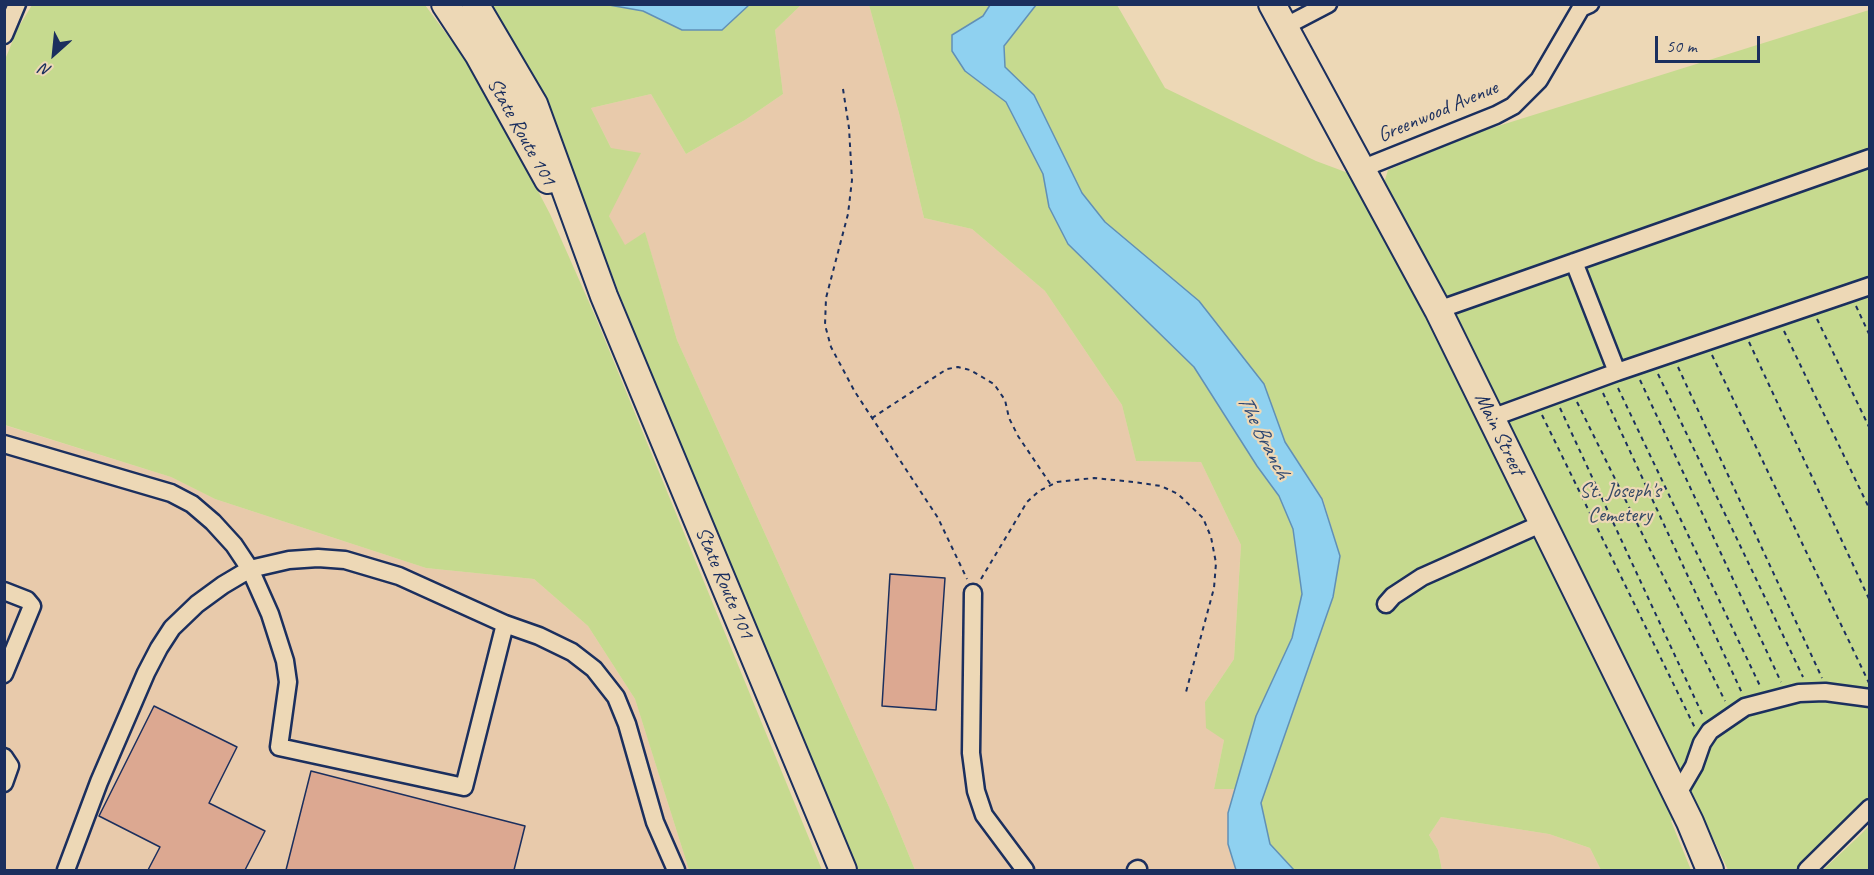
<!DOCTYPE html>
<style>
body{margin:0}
#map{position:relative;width:1874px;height:875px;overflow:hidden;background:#edd8b6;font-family:Caveat,sans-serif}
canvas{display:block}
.frame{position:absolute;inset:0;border:6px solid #1b2f5e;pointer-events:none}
.north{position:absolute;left:24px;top:24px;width:60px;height:60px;-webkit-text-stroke:4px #edd8b6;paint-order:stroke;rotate:207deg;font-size:16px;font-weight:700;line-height:24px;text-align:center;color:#1b2f5e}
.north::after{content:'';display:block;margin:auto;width:21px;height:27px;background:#1b2f5e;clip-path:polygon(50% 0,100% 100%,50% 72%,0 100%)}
.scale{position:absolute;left:1655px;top:36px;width:105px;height:27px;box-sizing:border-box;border:3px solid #1b2f5e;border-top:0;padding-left:8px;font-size:18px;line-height:21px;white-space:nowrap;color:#1b2f5e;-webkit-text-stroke:4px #edd8b6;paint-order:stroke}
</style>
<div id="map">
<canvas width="1874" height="875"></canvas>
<div class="frame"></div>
<div class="north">N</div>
<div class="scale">50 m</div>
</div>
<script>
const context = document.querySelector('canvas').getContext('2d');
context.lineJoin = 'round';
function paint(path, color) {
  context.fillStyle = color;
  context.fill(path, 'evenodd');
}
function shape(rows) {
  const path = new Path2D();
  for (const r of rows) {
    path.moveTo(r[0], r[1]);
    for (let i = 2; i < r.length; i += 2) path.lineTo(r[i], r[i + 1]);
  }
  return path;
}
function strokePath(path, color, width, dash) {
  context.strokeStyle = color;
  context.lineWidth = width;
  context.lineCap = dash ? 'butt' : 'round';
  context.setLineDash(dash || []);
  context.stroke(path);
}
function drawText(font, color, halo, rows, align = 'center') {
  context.font = font + ' Caveat,sans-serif';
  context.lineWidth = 4.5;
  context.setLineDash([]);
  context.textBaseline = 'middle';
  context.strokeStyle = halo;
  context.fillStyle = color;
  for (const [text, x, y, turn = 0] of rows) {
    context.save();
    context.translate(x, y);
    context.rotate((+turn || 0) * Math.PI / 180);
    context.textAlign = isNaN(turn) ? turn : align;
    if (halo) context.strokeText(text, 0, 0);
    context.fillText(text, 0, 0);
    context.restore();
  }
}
paint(shape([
 [801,5,869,5,899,113,924,218,972,229,1045,291,1122,405,1136,461,1201,462,1241,545,1234,659,1205,702,1224,740,1214,789,1235,789,1228,813,1228,844,1236,870,915,870,890,809,677,340,645,233,625,246,609,216,611,148,591,108,651,94,686,154,745,120,783,94,775,30],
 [4,425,171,477,215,499,426,568,534,579,588,626,635,699,689,870,5,870],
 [1441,817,1549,834,1590,848,1601,870,1442,870,1438,850,1429,835]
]), '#e8caab');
paint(shape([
 [32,5,425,5,462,55,504,126,550,214,596,318,822,870,689,870,635,699,588,626,534,579,426,568,215,499,171,477,5,425,4,62,18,28],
 [481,5,609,5,643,11,682,30,722,30,749,5,801,5,775,30,783,94,745,120,686,154,651,94,591,108,611,148,641,153,609,216,625,245,645,232,677,340,890,809,915,870,858,870,635,334,575,179,530,85],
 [869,5,990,5,983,16,952,35,965,71,1006,102,1043,174,1049,207,1068,244,1194,367,1257,466,1279,496,1293,529,1302,594,1292,638,1256,716,1235,789,1214,789,1224,740,1206,728,1205,702,1234,659,1241,545,1201,462,1136,461,1122,405,1045,291,972,229,924,218,899,113],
 [1036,5,1117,5,1165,88,1316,161,1383,186,1388,170,1479,132,1869,10,1869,805,1800,870,1728,870,1696,802,1671,821,1691,870,1601,870,1590,848,1549,834,1441,817,1429,835,1438,850,1442,870,1294,870,1270,844,1261,803,1333,597,1340,556,1323,499,1285,442,1264,384,1105,222,1082,193,1034,95,1005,67,1004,46],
 [1869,826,1869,870,1823,870,1857,838]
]), '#c6da8f');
const water = shape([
 [609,5,749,5,722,30,682,30,643,11,609,5],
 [990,5,1036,5,1004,46,1005,67,1034,95,1082,193,1105,222,1199,301,1264,384,1285,442,1322,499,1340,556,1333,597,1261,803,1270,844,1294,870,1236,870,1228,844,1228,813,1256,716,1292,638,1302,594,1293,529,1279,496,1257,466,1194,367,1068,244,1049,207,1043,174,1006,102,965,71,952,51,952,35,983,16,990,5]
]);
paint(water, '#8fd1f0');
strokePath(water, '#6190b6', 1.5);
const building = shape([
 [890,574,945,578,936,710,882,706,890,574],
 [154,706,237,747,209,803,265,831,245,870,148,870,160,847,99,816,154,706],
 [311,771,525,826,514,870,286,870,311,771]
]);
paint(building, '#dca891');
strokePath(building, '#1b2f5e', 1.5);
const minor = shape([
 [1284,27,1328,4],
 [4,35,17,4],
 [1361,169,1496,115,1513,106,1539,80,1581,8,1590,4],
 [1574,262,1617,372],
 [1438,310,1870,158],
 [1491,418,1617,372,1870,286],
 [4,444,171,493,192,504,213,522,234,545,250,569,270,614,285,661,288,682,279,747,464,787,505,624],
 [4,591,27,600,32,606,4,674],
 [973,593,971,753,976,791,984,815,1025,870],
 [1386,604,1393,596,1422,577,1543,523],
 [4,757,10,766,4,783],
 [1677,795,1694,766,1702,743,1710,731,1745,707,1799,693,1825,692,1870,698],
 [66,870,99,782,146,673,159,648,172,628,197,604,223,585,250,569,289,560,318,558,345,560,399,576,505,624,539,636,572,652,594,669,616,697,627,724,655,822,676,870],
 [1136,870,1138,869],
 [1807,870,1870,808]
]);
const highway = shape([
 [445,4,478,54,548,180],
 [475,4,534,104,604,296,843,870],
 [1272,4,1438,310,1690,822,1710,870]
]);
strokePath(minor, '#1b2f5e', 21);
strokePath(highway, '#1b2f5e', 30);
strokePath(shape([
 [843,89,849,128,852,180,848,214,826,298,825,325,831,347,855,392,938,518,967,579],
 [1856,306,1870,336],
 [1817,319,1870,429],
 [1784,331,1870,510],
 [1749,342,1870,601],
 [1712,355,1869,683],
 [1678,367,1822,678],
 [1658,374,1803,677],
 [1640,380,1781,682],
 [1618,388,1761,688],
 [1603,393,1742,693],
 [1577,402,1725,701],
 [1560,408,1703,716],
 [1542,415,1695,728],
 [872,418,947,369,958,367,970,370,994,384,1005,400,1009,418,1018,436,1051,485],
 [981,579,1027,502,1039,491,1057,482,1094,478,1134,482,1161,486,1178,494,1203,518,1211,537,1216,563,1214,588,1186,692]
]), '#1b2f5e', 2, [4.5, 4.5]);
strokePath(minor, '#edd8b6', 16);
strokePath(highway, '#edd8b6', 26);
drawText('21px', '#1b2f5e', '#edd8b6', [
 ["Greenwood Avenue",1438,112,-23],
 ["State Route 101",521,132,61],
 ["Main Street",1499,434,64],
 ["State Route 101",724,583,67]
]);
drawText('21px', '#354965', '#edd8b6', [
 ["St. Joseph's",1620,491],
 ["Cemetery",1620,515]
]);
drawText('italic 22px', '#2c4774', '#edd8b6', [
 ["The Branch",1263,437,63]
]);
</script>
